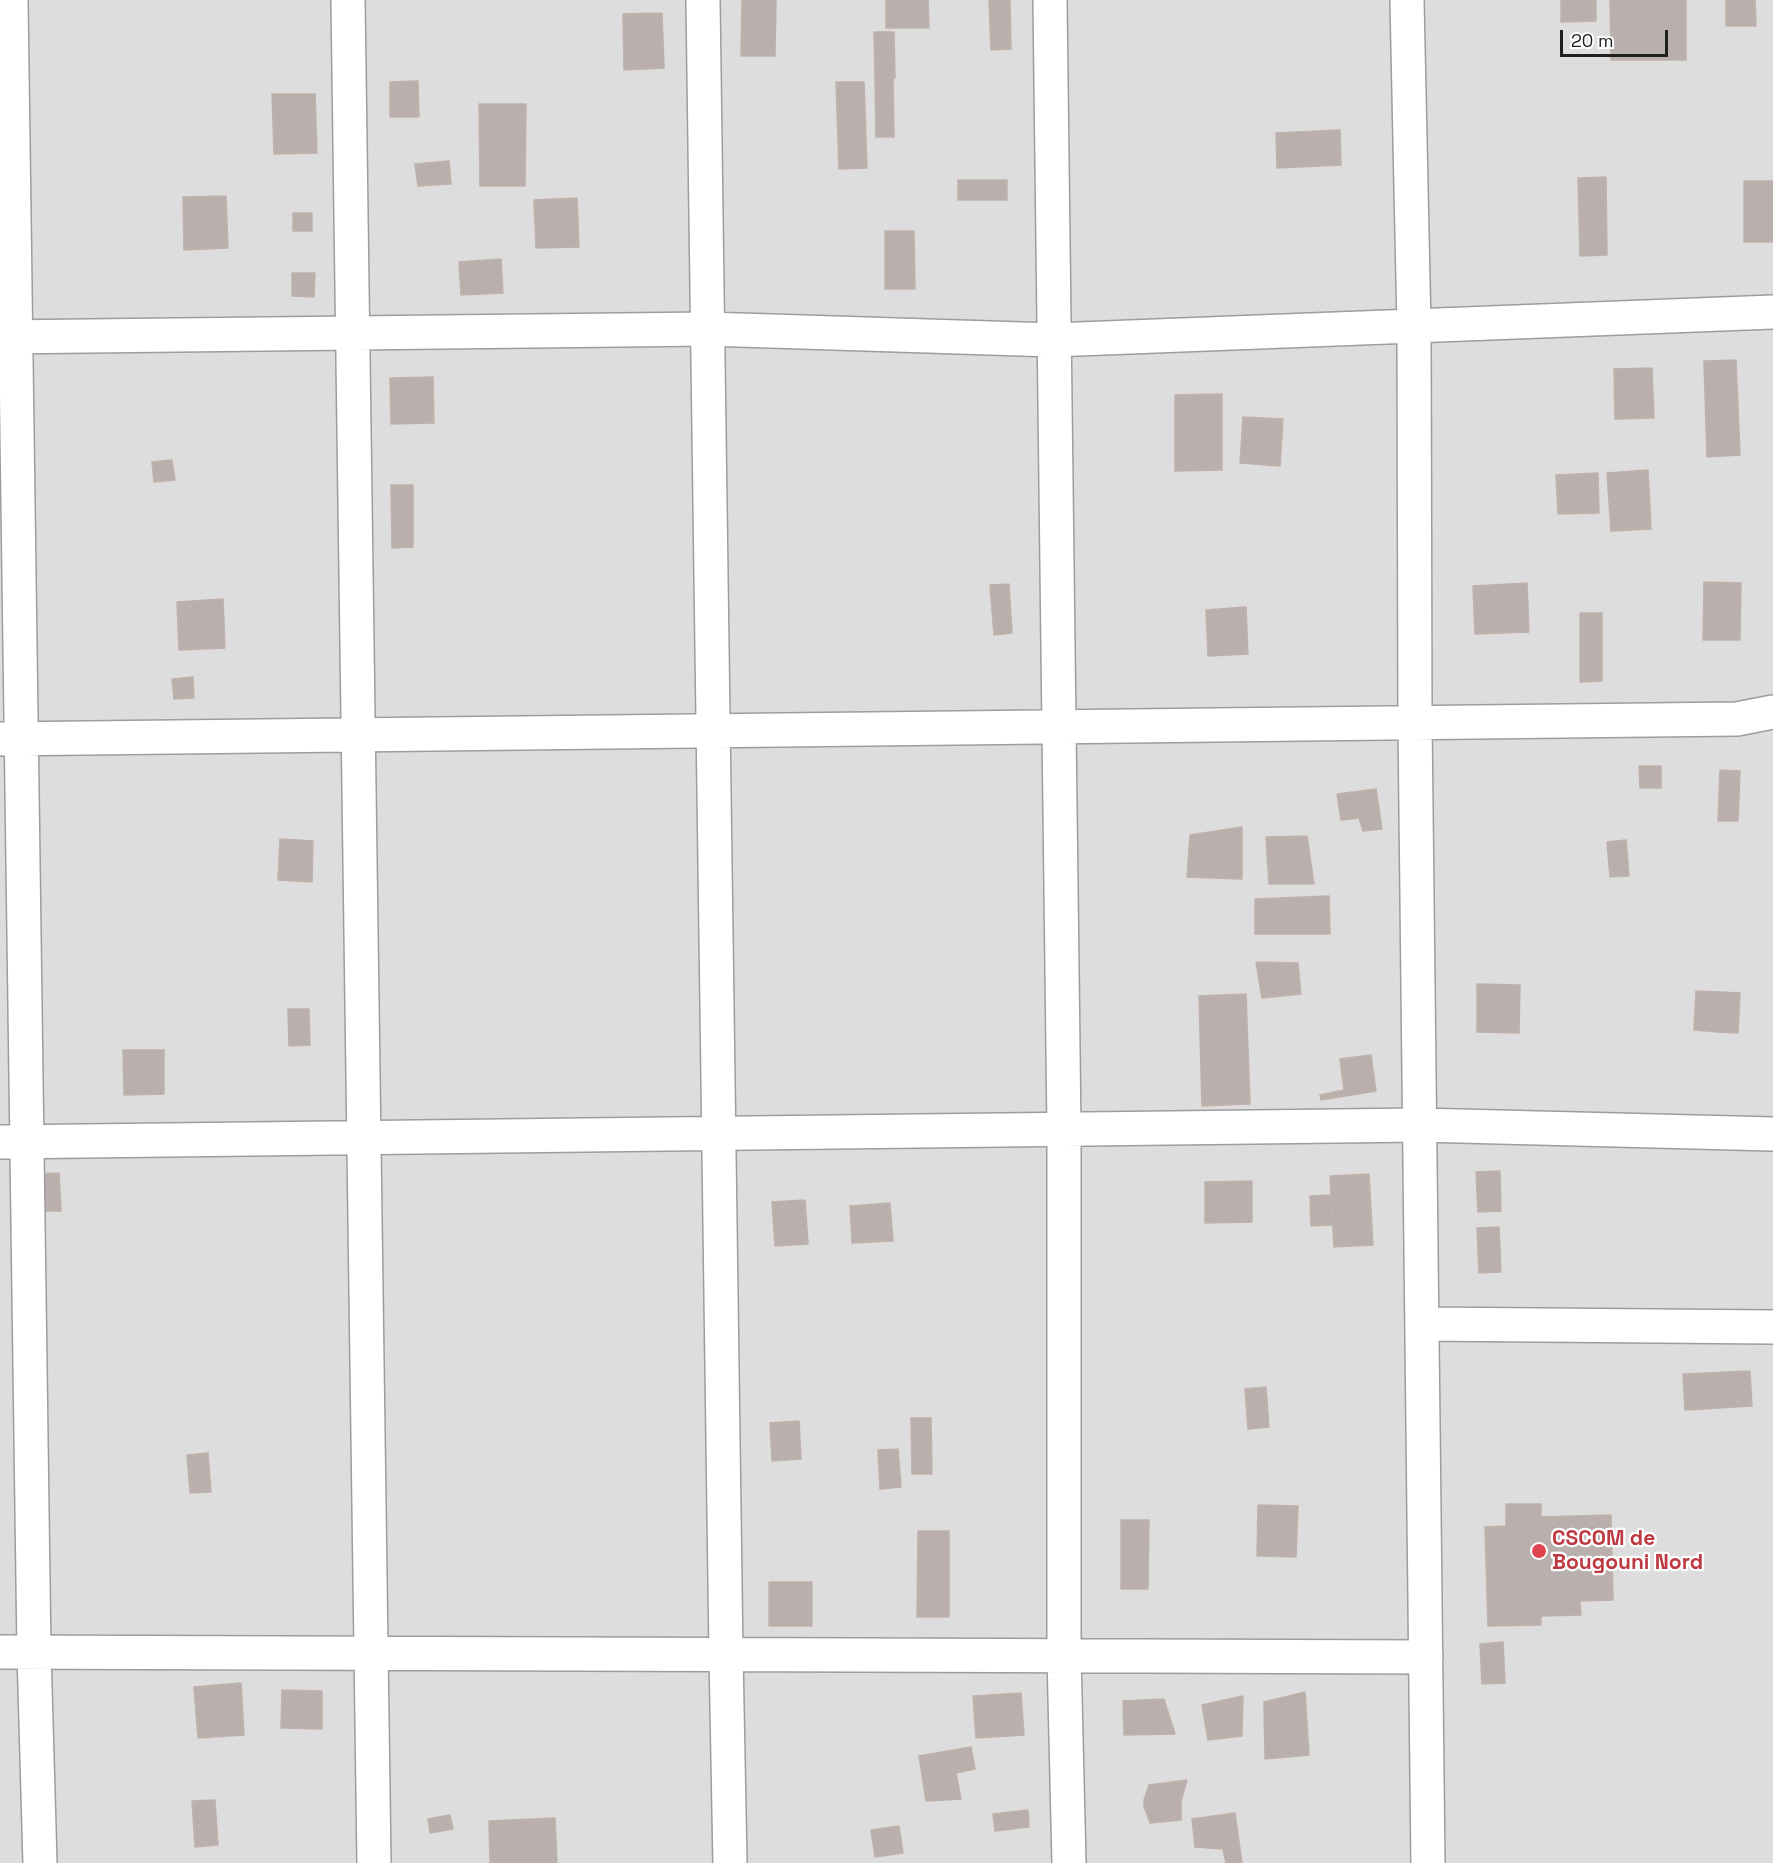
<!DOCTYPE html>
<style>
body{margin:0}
#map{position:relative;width:1773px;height:1863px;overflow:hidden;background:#f0ece8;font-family:"Space Grotesk",sans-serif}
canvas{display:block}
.scale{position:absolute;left:1560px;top:30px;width:108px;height:27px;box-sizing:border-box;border:3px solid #202020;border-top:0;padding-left:8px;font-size:18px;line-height:21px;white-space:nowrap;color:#202020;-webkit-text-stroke:4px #fff;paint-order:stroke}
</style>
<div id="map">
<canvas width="1773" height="1863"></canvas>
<div class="scale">20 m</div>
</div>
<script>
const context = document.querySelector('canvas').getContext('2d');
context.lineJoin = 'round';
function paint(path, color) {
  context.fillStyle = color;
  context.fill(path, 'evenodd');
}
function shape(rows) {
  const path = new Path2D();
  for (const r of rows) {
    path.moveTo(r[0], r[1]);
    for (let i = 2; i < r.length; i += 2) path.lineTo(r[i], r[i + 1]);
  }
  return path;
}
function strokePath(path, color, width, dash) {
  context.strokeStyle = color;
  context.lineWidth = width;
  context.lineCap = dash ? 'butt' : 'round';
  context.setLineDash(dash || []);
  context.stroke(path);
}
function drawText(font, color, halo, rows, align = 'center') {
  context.font = font + ' "Space Grotesk",sans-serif';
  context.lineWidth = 4.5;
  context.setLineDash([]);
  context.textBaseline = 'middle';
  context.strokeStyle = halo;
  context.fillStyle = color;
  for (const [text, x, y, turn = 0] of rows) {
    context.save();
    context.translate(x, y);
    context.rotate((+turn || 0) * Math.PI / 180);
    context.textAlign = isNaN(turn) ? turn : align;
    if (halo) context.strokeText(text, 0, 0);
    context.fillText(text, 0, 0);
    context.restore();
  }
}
paint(shape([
 [0,0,1773,0,1773,1863,0,1863]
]), '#dedddd');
const building = shape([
 [742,0,776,0,775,56,741,56,742,0],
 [886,0,928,0,929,28,886,28,886,0],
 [989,0,1010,0,1011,49,991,50,989,0],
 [1561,0,1596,0,1596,21,1561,22,1561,0],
 [1610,0,1686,0,1686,60,1611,60,1610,0],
 [1726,0,1755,0,1756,26,1726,26,1726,0],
 [662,13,664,68,624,70,623,14,662,13],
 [874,32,894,32,895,78,875,78,874,32],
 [893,77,894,137,876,137,875,78,893,77],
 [418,81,419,117,390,117,390,82,418,81],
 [836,82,864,82,867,168,839,169,836,82],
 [272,94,315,94,317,153,274,154,272,94],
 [479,104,526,104,525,186,480,186,479,104],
 [1340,130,1341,165,1277,168,1276,133,1340,130],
 [449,161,451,184,418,186,415,164,449,161],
 [1606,177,1607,255,1580,256,1578,178,1606,177],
 [958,180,1007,180,1007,200,958,200,958,180],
 [1744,181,1773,181,1773,242,1744,242,1744,181],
 [226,196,228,248,184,250,183,197,226,196],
 [577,198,579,247,536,248,534,200,577,198],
 [293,213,312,213,312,231,293,231,293,213],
 [885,231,914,231,915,289,885,289,885,231],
 [501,259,503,293,461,295,459,262,501,259],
 [292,273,315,273,314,297,292,296,292,273],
 [1736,360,1740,455,1707,457,1704,361,1736,360],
 [1652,368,1654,418,1615,419,1614,369,1652,368],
 [433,377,434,423,391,424,390,378,433,377],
 [1222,394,1222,470,1175,471,1175,395,1222,394],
 [1243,417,1283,419,1280,466,1240,463,1243,417],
 [172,460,175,480,154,482,152,462,172,460],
 [1648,470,1651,529,1611,531,1607,473,1648,470],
 [1598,473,1599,513,1558,514,1556,475,1598,473],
 [391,485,413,485,413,547,392,548,391,485],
 [1704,582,1741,583,1740,640,1703,640,1704,582],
 [1527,583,1529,632,1475,634,1473,586,1527,583],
 [1009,584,1012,633,994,635,990,585,1009,584],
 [223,599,225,648,179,650,177,602,223,599],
 [1246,607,1248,654,1208,656,1206,610,1246,607],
 [1580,613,1602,613,1602,681,1580,682,1580,613],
 [193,677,194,698,174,699,172,679,193,677],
 [1639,766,1661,766,1661,788,1640,788,1639,766],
 [1720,770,1740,771,1738,821,1718,821,1720,770],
 [1376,789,1382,829,1363,831,1359,818,1341,820,1337,794,1376,789],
 [1242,827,1242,879,1187,877,1190,835,1242,827],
 [1307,836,1314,884,1269,884,1266,837,1307,836],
 [280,839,313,841,312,882,278,880,280,839],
 [1626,840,1629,876,1610,877,1607,842,1626,840],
 [1329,896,1330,934,1255,934,1255,899,1329,896],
 [1256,962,1298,963,1301,994,1262,998,1256,962],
 [1477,984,1520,985,1519,1033,1477,1032,1477,984],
 [1696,991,1720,992,1718,1032,1694,1030,1696,991],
 [1720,992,1740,993,1738,1033,1718,1032,1720,992],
 [1246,994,1250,1104,1202,1106,1199,996,1246,994],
 [288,1009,309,1009,310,1045,289,1046,288,1009],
 [123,1050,164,1050,164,1094,124,1095,123,1050],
 [1371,1055,1376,1091,1321,1100,1320,1095,1344,1090,1340,1059,1371,1055],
 [1500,1171,1501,1211,1478,1212,1476,1172,1500,1171],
 [59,1173,61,1211,36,1211,35,1174,59,1173],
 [1369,1174,1373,1245,1334,1247,1330,1176,1369,1174],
 [1252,1181,1252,1222,1205,1223,1205,1182,1252,1181],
 [1331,1195,1333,1225,1311,1226,1310,1196,1331,1195],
 [805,1200,808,1244,775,1246,772,1202,805,1200],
 [890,1203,893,1241,852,1243,850,1206,890,1203],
 [1499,1227,1501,1272,1479,1273,1477,1228,1499,1227],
 [1750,1371,1752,1406,1685,1410,1683,1374,1750,1371],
 [1266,1387,1269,1427,1248,1429,1245,1389,1266,1387],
 [911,1418,931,1418,932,1474,912,1474,911,1418],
 [799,1421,801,1459,772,1461,770,1423,799,1421],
 [898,1449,901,1487,880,1489,878,1450,898,1449],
 [208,1453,211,1492,190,1493,187,1455,208,1453],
 [1506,1504,1541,1504,1541,1517,1611,1515,1613,1600,1580,1601,1581,1615,1541,1616,1541,1625,1488,1626,1485,1527,1506,1526,1506,1504],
 [1258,1505,1298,1506,1296,1557,1257,1556,1258,1505],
 [1121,1520,1149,1520,1148,1589,1121,1589,1121,1520],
 [918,1531,949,1531,949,1617,917,1617,918,1531],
 [769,1582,812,1582,812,1626,769,1626,769,1582],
 [1503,1642,1505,1683,1482,1684,1480,1644,1503,1642],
 [241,1683,244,1735,198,1738,194,1687,241,1683],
 [282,1690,322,1691,322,1729,281,1728,282,1690],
 [1305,1692,1309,1755,1265,1759,1264,1702,1305,1692],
 [1021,1693,1024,1735,976,1738,973,1696,1021,1693],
 [1243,1696,1242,1736,1208,1740,1202,1705,1243,1696],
 [1164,1699,1175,1734,1124,1735,1123,1701,1164,1699],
 [971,1747,975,1769,956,1773,961,1799,926,1801,919,1756,971,1747],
 [1187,1780,1181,1801,1144,1800,1149,1785,1187,1780],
 [215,1800,218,1845,195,1847,192,1801,215,1800],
 [1144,1800,1181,1801,1181,1820,1150,1823,1144,1806,1144,1800],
 [1028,1810,1029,1827,995,1831,993,1814,1028,1810],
 [1235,1813,1242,1863,1226,1863,1223,1849,1195,1847,1192,1819,1235,1813],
 [450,1815,453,1829,430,1833,428,1819,450,1815],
 [555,1818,557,1863,490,1863,489,1821,555,1818],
 [899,1826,903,1853,875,1857,871,1830,899,1826]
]);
paint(building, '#b9b0ad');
strokePath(building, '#c0b1ab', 1.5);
const minor = shape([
 [11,0,34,1652,40,1863],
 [348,0,374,1863],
 [703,0,726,1654,730,1863],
 [1050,0,1064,1130,1064,1655,1069,1863],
 [1407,0,1414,327,1415,722,1428,1863],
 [0,337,708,329,1053,340,1773,312],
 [0,739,1737,719,1773,712],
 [0,1142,1420,1125,1773,1134],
 [1423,1324,1773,1327],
 [0,1652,1426,1657]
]);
strokePath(minor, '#9d9d9d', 36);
strokePath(minor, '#fff', 33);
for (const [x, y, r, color] of [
 [1539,1551,8,"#e0444e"]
]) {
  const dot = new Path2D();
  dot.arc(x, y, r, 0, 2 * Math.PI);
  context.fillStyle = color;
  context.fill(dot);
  strokePath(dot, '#fff', 2);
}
drawText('bold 21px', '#be3a42', '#fff', [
 ["CSCOM de",1552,1539],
 ["Bougouni Nord",1552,1563]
], 'left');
</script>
